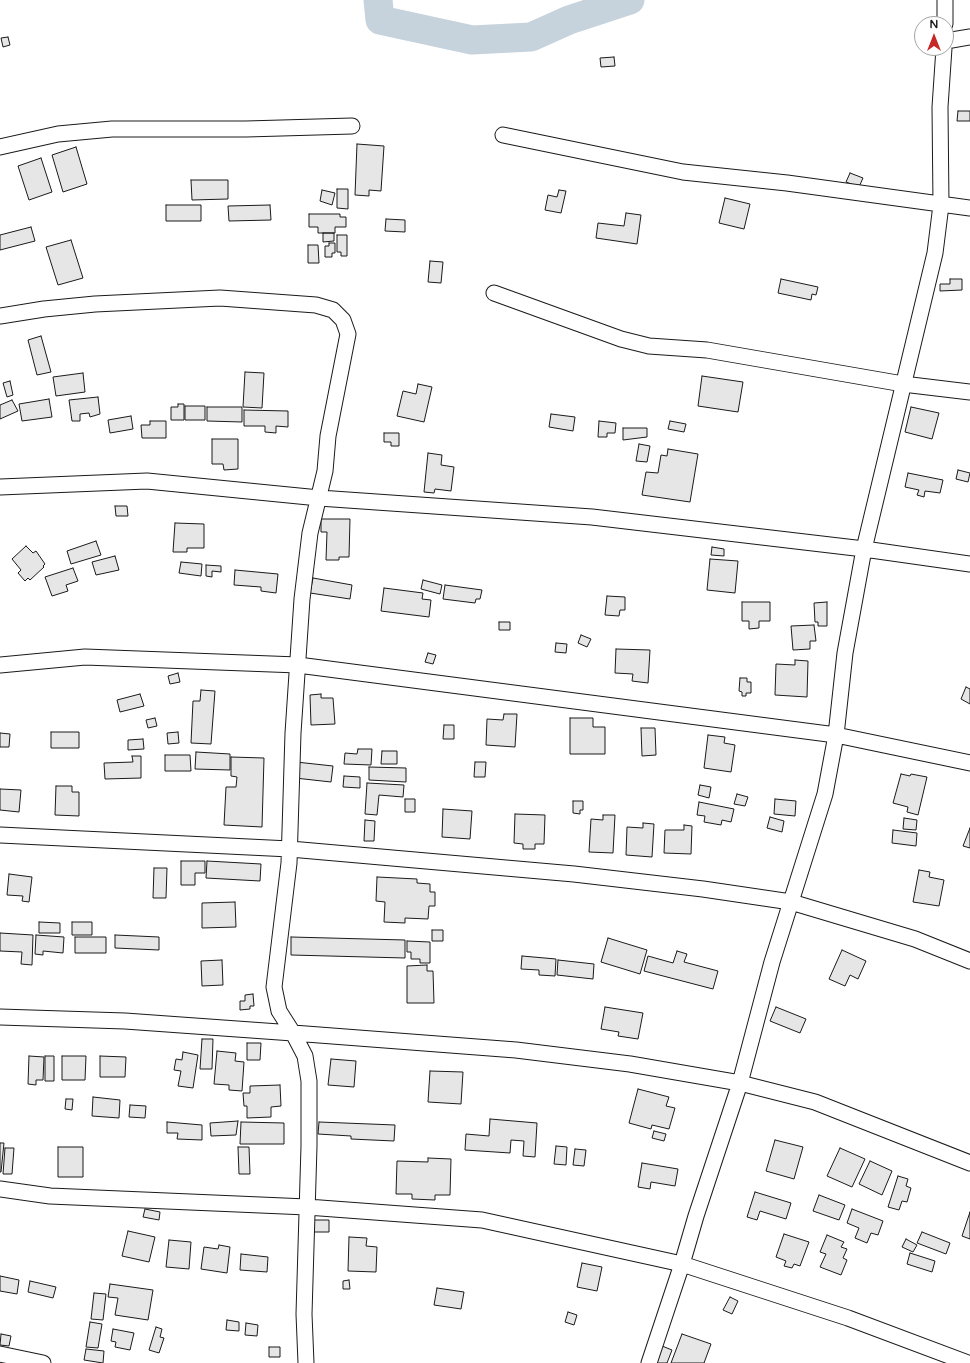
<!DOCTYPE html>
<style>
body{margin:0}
#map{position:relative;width:970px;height:1363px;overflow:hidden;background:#fff;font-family:"Varela Round",sans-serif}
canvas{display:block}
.north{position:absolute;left:914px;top:16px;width:40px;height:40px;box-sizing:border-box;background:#fff;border:1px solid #a3a3a3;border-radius:50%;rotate:0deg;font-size:11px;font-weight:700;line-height:16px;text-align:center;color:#1a1a1a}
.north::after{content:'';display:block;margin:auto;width:14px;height:18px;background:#c62828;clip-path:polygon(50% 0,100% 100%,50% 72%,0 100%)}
</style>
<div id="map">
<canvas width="970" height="1363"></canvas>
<div class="north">N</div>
</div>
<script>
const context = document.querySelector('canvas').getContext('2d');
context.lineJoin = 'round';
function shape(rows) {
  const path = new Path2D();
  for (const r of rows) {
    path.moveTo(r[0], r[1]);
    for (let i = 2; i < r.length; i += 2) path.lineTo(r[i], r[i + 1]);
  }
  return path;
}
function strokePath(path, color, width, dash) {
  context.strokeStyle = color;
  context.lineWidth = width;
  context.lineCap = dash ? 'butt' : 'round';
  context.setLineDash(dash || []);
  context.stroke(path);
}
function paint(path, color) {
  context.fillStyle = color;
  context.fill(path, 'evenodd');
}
strokePath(shape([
 [378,0,380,20,472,40,531,37,569,20,630,0]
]), '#c6d2dc', 29);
const building = shape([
 [8,37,10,45,3,47,1,38,8,37],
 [614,57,615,66,601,67,600,58,614,57],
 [958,111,970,111,970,121,957,121,958,111],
 [357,144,384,146,381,191,369,190,369,196,355,195,357,144],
 [76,147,87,184,63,192,52,155,76,147],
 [41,158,52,192,29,200,18,166,41,158],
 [850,173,863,178,859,187,846,182,850,173],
 [191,180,228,180,228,199,192,200,191,180],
 [337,189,348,189,348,209,337,208,337,189],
 [322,190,335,193,332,205,320,201,322,190],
 [559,190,566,191,561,213,545,210,548,195,557,197,559,190],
 [725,198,750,204,744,229,719,223,725,198],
 [166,205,201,205,201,221,166,221,166,205],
 [270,205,271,220,229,221,228,206,270,205],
 [626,213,641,215,637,244,596,238,598,223,624,226,626,213],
 [309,214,340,214,340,217,346,217,346,227,335,227,335,233,318,233,318,227,309,227,309,214],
 [386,219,405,220,405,232,385,231,386,219],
 [31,227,35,241,0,250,0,235,31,227],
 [323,233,334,233,334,241,323,242,323,233],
 [337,235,347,235,347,256,341,256,341,252,337,252,337,235],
 [71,240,83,278,58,285,46,247,71,240],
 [329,243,335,243,335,253,332,253,332,257,325,257,325,246,329,246,329,243],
 [308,245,318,245,319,263,308,263,308,245],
 [430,261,443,262,441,283,428,282,430,261],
 [781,279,818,287,816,295,812,294,811,300,778,293,781,279],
 [950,279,962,279,962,290,940,291,940,284,950,284,950,279],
 [41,336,51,372,37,375,28,340,41,336],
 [245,372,264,373,262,408,243,407,245,372],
 [83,373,85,392,56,396,53,377,83,373],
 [702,376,743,382,738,412,698,406,702,376],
 [10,381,13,395,7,397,3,383,10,381],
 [418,384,432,387,424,422,397,416,403,391,416,394,418,384],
 [98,397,100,414,90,417,89,413,80,414,80,421,72,421,69,400,98,397],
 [49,399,52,417,22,421,19,404,49,399],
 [12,400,18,411,0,419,0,405,12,400],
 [178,404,184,404,184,420,171,420,171,407,178,407,178,404],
 [185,406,205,406,205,420,185,420,185,406],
 [207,407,242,407,242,422,207,421,207,407],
 [911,407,939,413,932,439,905,432,911,407],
 [244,410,288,411,288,427,276,426,276,433,265,432,265,426,244,426,244,410],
 [551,414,575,417,573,431,549,427,551,414],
 [131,416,133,429,110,433,108,420,131,416],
 [150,421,166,421,166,438,142,438,141,425,150,425,150,421],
 [599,421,616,423,615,433,607,433,607,437,598,437,599,421],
 [670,421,686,424,684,432,668,429,670,421],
 [623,428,647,428,647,437,623,440,623,428],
 [384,433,399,433,399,446,391,446,391,442,384,442,384,433],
 [212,439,238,439,238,469,224,470,223,464,212,464,212,439],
 [639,444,650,446,647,462,636,461,639,444],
 [668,449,698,454,690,502,642,495,646,472,658,473,661,455,667,456,668,449],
 [428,453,442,455,441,465,454,467,451,491,435,489,434,493,424,492,428,453],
 [958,470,970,473,968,482,956,479,958,470],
 [908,473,943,480,940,493,925,491,924,497,917,495,919,490,905,487,908,473],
 [115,506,127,506,128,516,116,516,115,506],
 [321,519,350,519,349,557,339,557,339,560,326,560,327,532,321,532,321,519],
 [175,523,204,524,204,548,187,548,187,552,173,552,175,523],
 [96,541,101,555,71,564,67,551,96,541],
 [26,546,33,553,36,551,45,564,43,566,44,567,30,580,28,578,25,581,18,573,21,570,12,559,26,546],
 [712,547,724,549,724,556,711,555,712,547],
 [115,556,119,570,96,575,92,562,115,556],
 [710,559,738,561,735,593,707,590,710,559],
 [181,562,202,564,201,576,179,573,181,562],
 [206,565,221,566,221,572,212,571,212,577,206,576,206,565],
 [73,568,78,581,66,585,68,591,52,596,45,577,73,568],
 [235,570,278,574,276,593,261,591,261,587,234,585,235,570],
 [313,578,352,585,350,599,310,593,313,578],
 [423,580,442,585,440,594,421,589,423,580],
 [445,585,482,590,480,599,476,599,475,603,443,599,445,585],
 [384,588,423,593,422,599,431,600,429,617,381,611,384,588],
 [607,596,625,597,625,610,620,610,619,616,605,615,607,596],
 [742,602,770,602,770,621,759,621,759,628,749,629,749,621,742,621,742,602],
 [827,602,827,626,818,626,818,622,815,622,814,603,827,602],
 [499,622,510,622,510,630,499,630,499,622],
 [814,625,816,641,810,641,810,649,793,650,791,626,814,625],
 [581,635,591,639,587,647,578,643,581,635],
 [556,643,567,644,566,653,555,652,556,643],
 [616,649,650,650,648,683,632,681,633,674,615,673,616,649],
 [428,653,436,655,433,664,425,662,428,653],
 [795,660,808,661,807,697,775,695,776,664,795,665,795,660],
 [178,673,180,682,170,684,168,676,178,673],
 [740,678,747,678,747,682,751,682,751,693,746,693,746,696,742,696,742,692,739,691,740,678],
 [966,687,970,689,970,704,961,699,966,687],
 [201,690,215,691,211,744,191,743,193,701,200,701,201,690],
 [140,694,144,706,120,712,117,700,140,694],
 [321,694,321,698,333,698,335,724,311,725,310,695,321,694],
 [504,714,517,714,515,747,486,745,487,719,503,720,504,714],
 [155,718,157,726,148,728,146,720,155,718],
 [570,718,593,718,593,727,605,727,605,754,570,754,570,718],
 [444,725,454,725,454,739,443,739,444,725],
 [641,728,655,728,656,755,642,756,641,728],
 [51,732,79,732,79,748,51,748,51,732],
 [178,732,179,743,168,744,167,733,178,732],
 [0,733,10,734,9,747,0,747,0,733],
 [708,735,725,737,724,743,735,745,731,772,704,768,708,735],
 [143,739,144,749,128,750,128,740,143,739],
 [358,749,372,749,371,765,344,764,345,753,357,754,358,749],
 [382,751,397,751,397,764,381,764,382,751],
 [196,752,230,754,230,770,195,769,196,752],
 [165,755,190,755,191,771,165,771,165,755],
 [132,756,141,756,141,778,105,779,104,763,133,762,132,756],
 [231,757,264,758,262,827,224,825,226,787,236,787,237,777,231,776,231,757],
 [296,762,333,766,331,782,295,778,296,762],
 [475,762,486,762,485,777,474,777,475,762],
 [369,767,406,768,406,782,369,780,369,767],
 [901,774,910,776,911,774,927,777,918,815,907,812,908,807,893,803,901,774],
 [344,776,360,777,360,788,343,787,344,776],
 [367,783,404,785,403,797,379,795,377,815,365,814,367,783],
 [700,785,711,787,709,798,698,795,700,785],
 [56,786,72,786,72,792,79,792,79,816,55,815,56,786],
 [0,789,21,790,19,812,0,810,0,789],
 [737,794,748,797,745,806,734,804,737,794],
 [405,799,415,799,415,812,405,812,405,799],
 [775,799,796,801,795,816,774,814,775,799],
 [573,801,583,801,583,810,580,810,580,814,573,813,573,801],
 [699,802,734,809,731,822,722,820,721,825,704,822,705,816,697,815,699,802],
 [443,809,472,811,470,839,442,837,443,809],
 [515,814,545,815,544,844,535,844,535,849,523,849,523,844,514,843,515,814],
 [603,815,615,815,613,853,589,852,591,819,603,820,603,815],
 [770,817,784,821,782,832,767,828,770,817],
 [904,818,917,820,916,830,903,829,904,818],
 [365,820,375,821,374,841,364,841,365,820],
 [643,823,654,824,652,857,626,855,627,827,643,828,643,823],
 [684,825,692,826,691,854,664,853,665,830,684,830,684,825],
 [970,828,970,848,963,846,970,828],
 [893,830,917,833,916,846,892,843,893,830],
 [181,861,205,861,205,873,195,873,195,885,181,885,181,861],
 [207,861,261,864,260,881,206,878,207,861],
 [154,868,167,868,166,898,153,898,154,868],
 [919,870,930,872,929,877,944,880,939,906,913,902,919,870],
 [9,874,32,877,29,902,22,901,23,896,7,895,9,874],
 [377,877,417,879,417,883,430,884,430,892,435,892,435,906,429,906,428,919,405,918,405,923,384,922,385,902,376,901,377,877],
 [235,902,236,927,202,928,202,903,235,902],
 [39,922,60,923,60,933,39,933,39,922],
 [72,922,92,922,92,935,72,935,72,922],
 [432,930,443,930,443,941,432,941,432,930],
 [0,933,33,935,32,965,21,964,22,952,0,951,0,933],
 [36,935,64,937,63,953,43,951,43,955,35,954,36,935],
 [115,935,159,937,159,950,115,948,115,935],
 [75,937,106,937,106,953,75,953,75,937],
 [291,937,405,940,405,958,291,955,291,937],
 [608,938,647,950,640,974,601,962,608,938],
 [407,941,430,942,430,963,420,963,420,959,411,959,411,952,407,952,407,941],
 [842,950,866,961,858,979,850,975,845,986,829,979,842,950],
 [677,951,687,954,684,962,718,971,713,989,644,971,648,956,673,963,677,951],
 [522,956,556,959,555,976,539,975,539,970,521,969,522,956],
 [222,960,223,985,202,986,201,961,222,960],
 [558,960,594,964,593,979,557,975,558,960],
 [427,965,427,971,433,971,434,1003,407,1003,407,966,427,965],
 [253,994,254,1006,250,1006,250,1009,240,1010,240,1001,245,1001,245,995,253,994],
 [605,1007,643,1013,638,1039,618,1036,619,1032,601,1029,605,1007],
 [776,1007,806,1019,800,1033,770,1021,776,1007],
 [202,1039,213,1039,212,1069,200,1069,202,1039],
 [247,1043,261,1043,260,1060,247,1060,247,1043],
 [217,1051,236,1053,235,1061,244,1062,242,1091,229,1090,229,1085,214,1084,217,1051],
 [183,1052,198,1055,193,1088,178,1086,181,1071,174,1070,176,1059,182,1060,183,1052],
 [29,1056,44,1057,43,1080,36,1080,36,1085,28,1084,29,1056],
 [45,1056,54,1056,54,1081,45,1081,45,1056],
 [62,1056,86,1056,85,1080,62,1080,62,1056],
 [100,1056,126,1057,125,1077,100,1077,100,1056],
 [331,1059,356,1061,354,1087,328,1085,331,1059],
 [430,1071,463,1072,461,1104,428,1102,430,1071],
 [280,1085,281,1106,271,1107,271,1117,247,1118,247,1106,244,1106,243,1093,250,1093,250,1086,280,1085],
 [638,1089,669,1097,666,1106,675,1108,669,1129,652,1125,651,1129,629,1123,638,1089],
 [93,1097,120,1100,119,1118,92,1116,93,1097],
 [66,1099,73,1099,72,1110,65,1109,66,1099],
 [130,1105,146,1106,145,1118,129,1117,130,1105],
 [490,1119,537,1123,535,1157,523,1156,524,1141,511,1140,510,1153,465,1150,466,1134,489,1136,490,1119],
 [238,1121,236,1135,211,1136,210,1123,238,1121],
 [167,1122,202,1125,202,1140,177,1139,178,1133,167,1133,167,1122],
 [241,1122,284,1123,284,1144,240,1144,241,1122],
 [319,1122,395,1125,394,1141,351,1139,351,1136,318,1134,319,1122],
 [654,1131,666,1134,664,1141,652,1138,654,1131],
 [775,1140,803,1147,794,1179,766,1171,775,1140],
 [0,1143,4,1143,1,1172,0,1172,0,1143],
 [556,1146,567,1147,566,1165,554,1164,556,1146],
 [58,1147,83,1147,83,1177,58,1177,58,1147],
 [238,1147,249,1147,250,1174,239,1174,238,1147],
 [5,1148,14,1148,12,1174,3,1174,5,1148],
 [840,1148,865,1159,852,1187,827,1176,840,1148],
 [575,1149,586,1150,584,1166,573,1165,575,1149],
 [428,1158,451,1159,450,1195,435,1195,435,1200,412,1199,412,1194,396,1194,397,1161,428,1162,428,1158],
 [870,1161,892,1171,882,1195,859,1184,870,1161],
 [642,1163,678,1169,675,1186,651,1182,650,1189,638,1187,642,1163],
 [898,1176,908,1179,906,1186,911,1188,907,1202,902,1201,899,1210,888,1207,898,1176],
 [755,1192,791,1203,786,1219,760,1211,757,1220,747,1217,755,1192],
 [819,1195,845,1205,839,1220,813,1211,819,1195],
 [145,1209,160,1212,159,1220,143,1217,145,1209],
 [852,1209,883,1221,878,1235,871,1233,867,1243,855,1238,859,1228,847,1223,852,1209],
 [970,1212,970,1239,962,1236,970,1212],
 [312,1220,329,1220,329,1232,312,1232,312,1220],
 [128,1231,155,1237,149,1262,122,1256,128,1231],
 [922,1232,950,1243,946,1254,917,1243,922,1232],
 [784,1234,809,1242,800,1266,794,1264,792,1268,784,1266,786,1261,776,1257,784,1234],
 [827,1235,844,1242,841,1247,847,1249,843,1258,847,1260,841,1275,820,1267,826,1254,820,1252,827,1235],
 [349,1237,367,1238,366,1246,377,1247,376,1272,348,1271,349,1237],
 [906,1239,917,1245,913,1252,902,1247,906,1239],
 [169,1240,191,1242,189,1269,166,1267,169,1240],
 [219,1245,230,1247,227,1273,201,1269,204,1247,218,1249,219,1245],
 [910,1253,935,1261,932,1272,907,1264,910,1253],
 [241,1254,268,1257,267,1272,240,1270,241,1254],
 [582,1263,602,1267,597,1291,577,1287,582,1263],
 [0,1276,19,1280,17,1294,0,1291,0,1276],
 [349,1280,350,1289,343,1289,343,1281,349,1280],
 [30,1281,56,1287,53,1298,28,1292,30,1281],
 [110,1284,153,1290,148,1320,115,1315,118,1298,108,1297,110,1284],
 [437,1288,464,1292,461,1309,434,1305,437,1288],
 [94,1293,106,1294,103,1320,91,1319,94,1293],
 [730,1297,738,1301,732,1314,723,1310,730,1297],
 [568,1312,577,1315,574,1325,565,1322,568,1312],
 [227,1320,239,1322,239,1331,226,1330,227,1320],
 [90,1322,102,1324,98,1348,86,1347,90,1322],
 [246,1323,258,1325,257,1336,245,1335,246,1323],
 [156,1327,162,1329,160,1337,164,1338,159,1353,149,1350,156,1327],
 [113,1329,134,1333,130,1350,115,1347,116,1342,111,1341,113,1329],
 [1,1334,11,1336,9,1346,0,1345,1,1334],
 [682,1334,711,1344,704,1363,671,1363,682,1334],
 [662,1346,672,1350,667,1363,655,1363,662,1346],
 [269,1347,280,1347,280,1357,269,1357,269,1347],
 [86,1349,104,1351,103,1363,84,1360,86,1349]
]);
paint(building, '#e6e6e6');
strokePath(building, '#1a1a1a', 1);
const street = shape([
 [945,24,945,0],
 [946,41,970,37],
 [503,135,683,172,787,183,970,208],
 [0,147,58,134,112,129,246,129,352,126],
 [494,293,621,339,649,346,707,350,903,384,970,392],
 [0,316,44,309,95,304,220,298,316,305,333,310,343,320,348,334,328,436,325,471,310,533,302,599,293,733,289,863,274,987,279,1011,293,1033,305,1056,309,1081,309,1146,304,1314,306,1363],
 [0,487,147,481,319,498,592,517,864,549,970,564],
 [0,665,85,657,298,665,836,735,970,763],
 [0,835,290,849,574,874,703,889,791,902,915,939,970,961],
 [0,1017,125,1021,293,1033,516,1050,630,1064,740,1083,815,1102,970,1163],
 [0,1189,50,1196,307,1207,482,1220,682,1264,848,1318,968,1363],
 [0,1354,43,1363],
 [649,1363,682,1264,696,1216,740,1083,772,962,825,794,836,735,845,653,864,549,935,253,941,205,940,107,944,48]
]);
strokePath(street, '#1a1a1a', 17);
strokePath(street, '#fff', 15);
</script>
